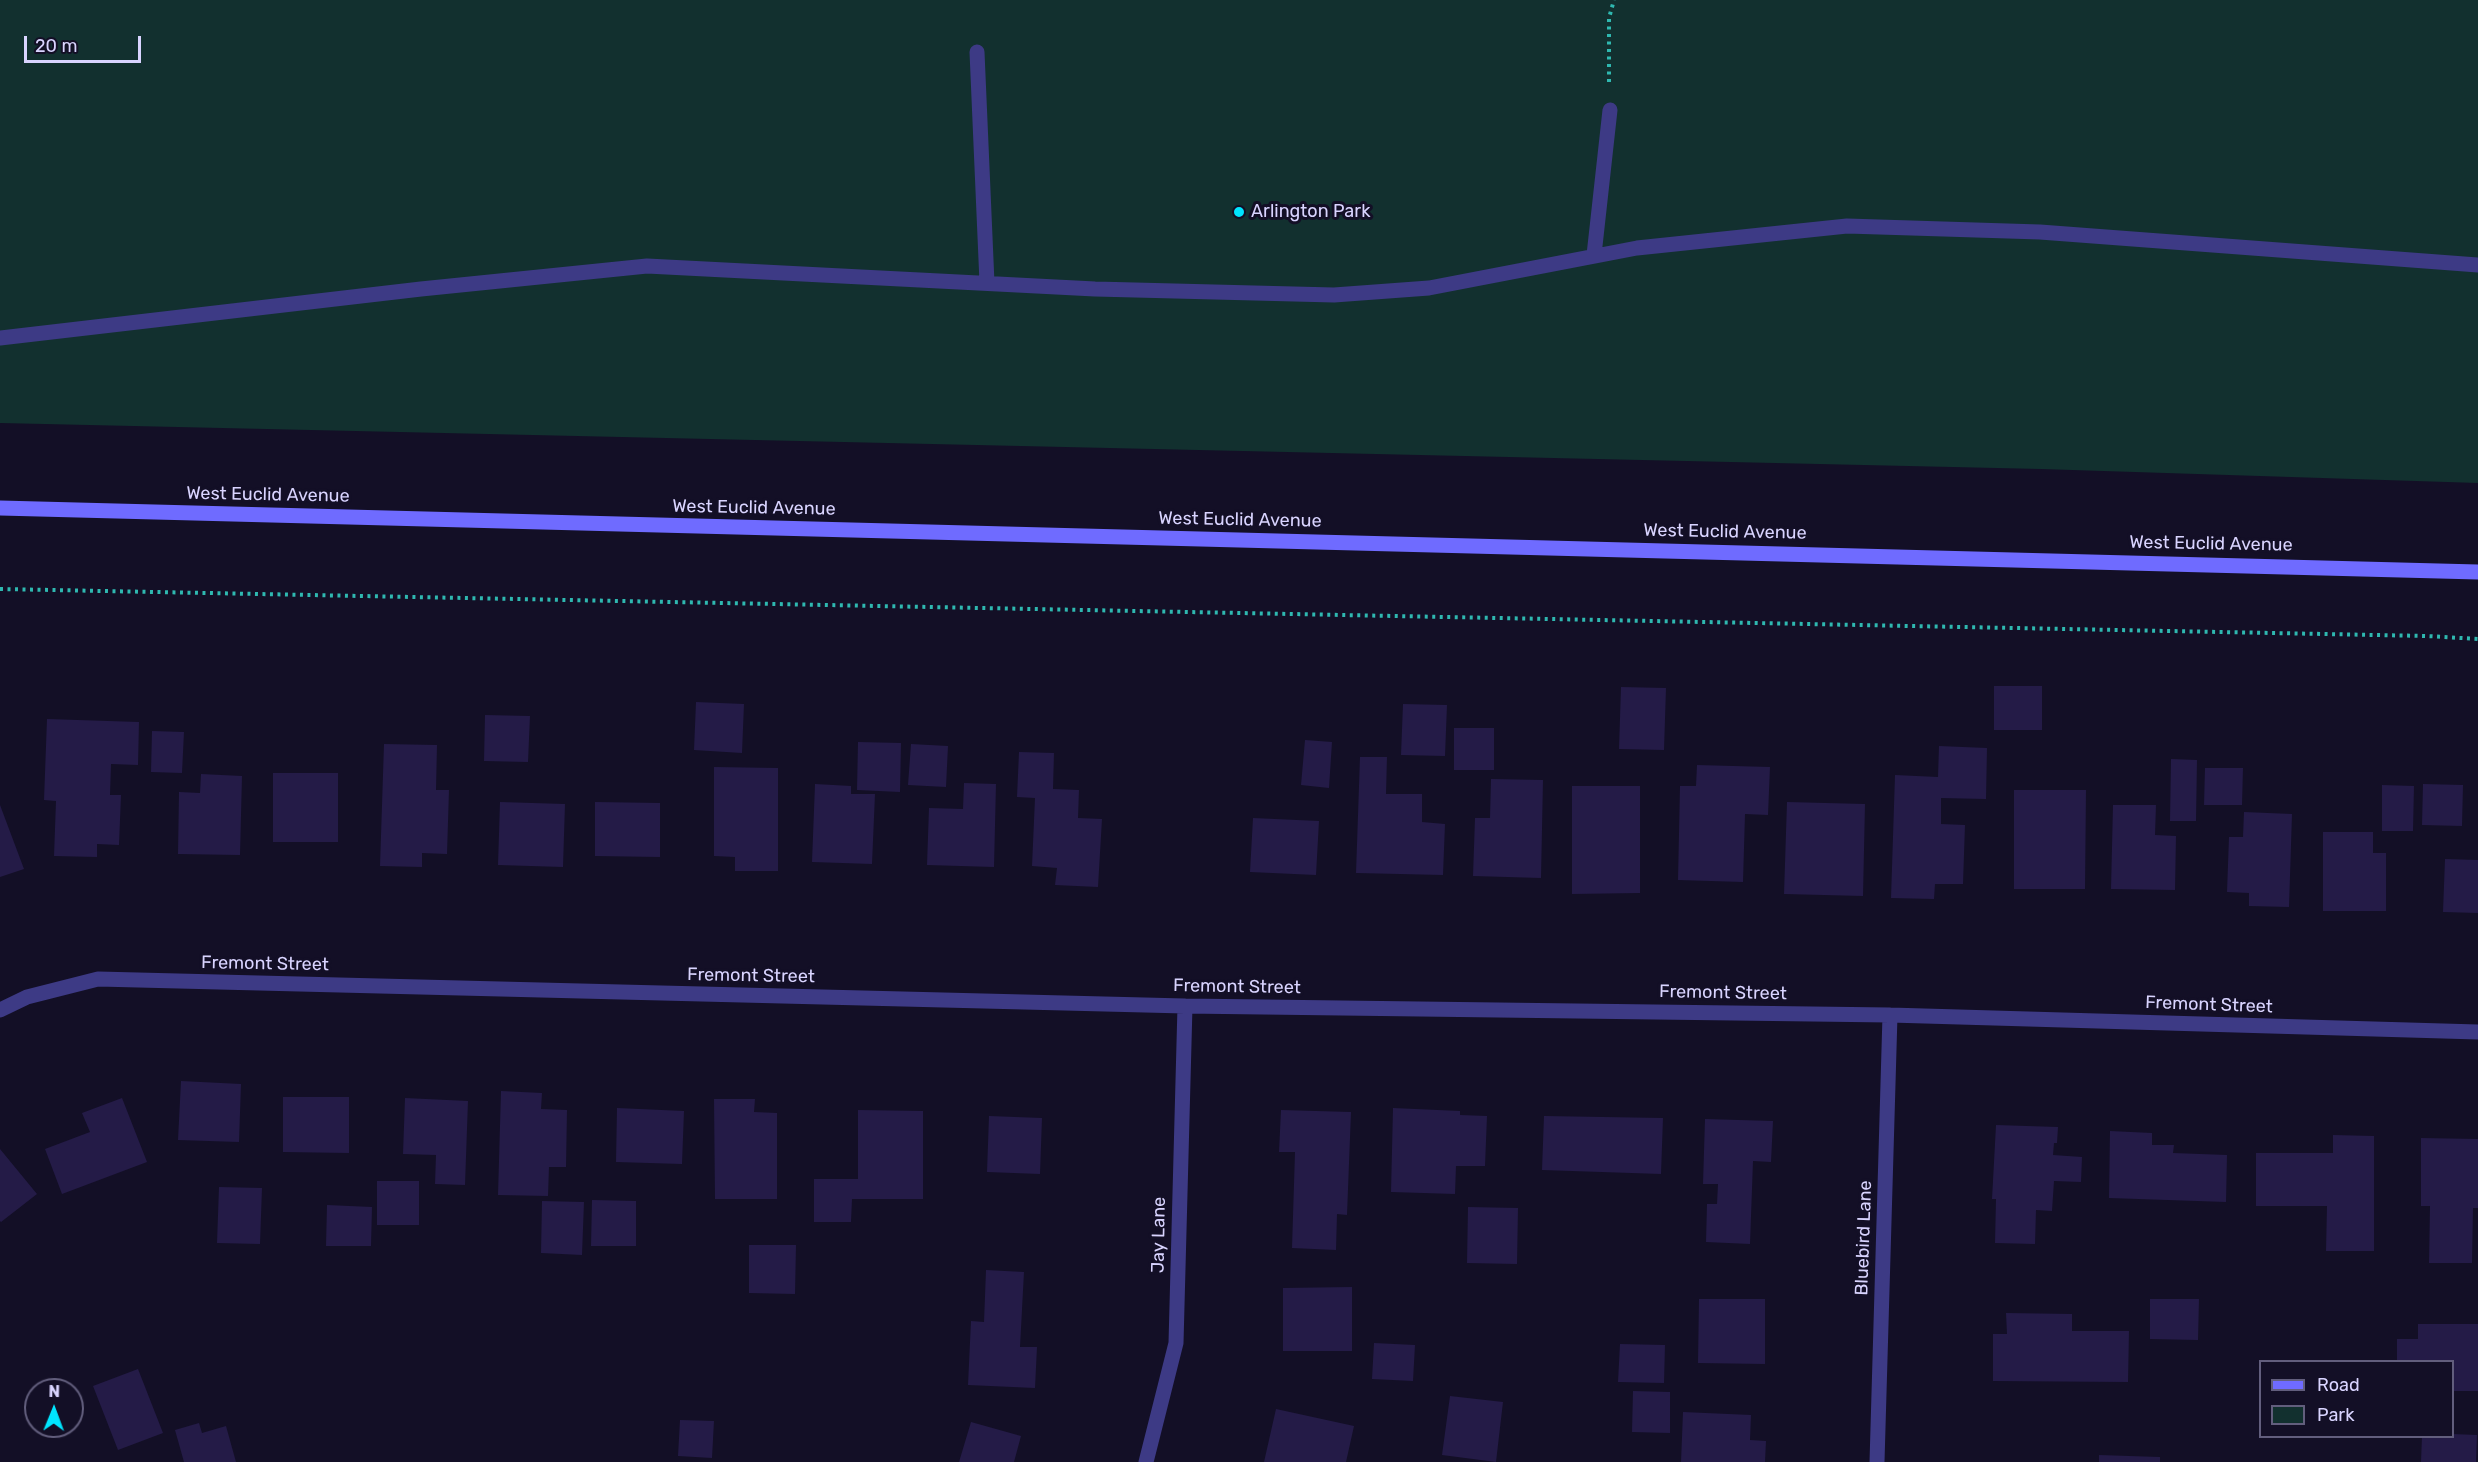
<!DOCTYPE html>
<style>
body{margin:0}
#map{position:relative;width:2478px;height:1462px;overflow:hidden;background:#130f26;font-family:Rubik,sans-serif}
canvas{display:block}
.legend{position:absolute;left:2259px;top:1360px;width:195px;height:78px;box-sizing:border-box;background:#130f26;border:2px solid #625e7d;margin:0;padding:8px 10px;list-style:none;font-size:18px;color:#d9d4ff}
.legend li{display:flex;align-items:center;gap:12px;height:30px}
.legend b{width:30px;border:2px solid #625e7d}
.north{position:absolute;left:24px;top:1378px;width:60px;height:60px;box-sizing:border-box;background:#130f26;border:2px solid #625e7d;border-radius:50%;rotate:1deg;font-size:16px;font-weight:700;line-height:24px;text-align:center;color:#d9d4ff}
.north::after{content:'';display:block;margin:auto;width:21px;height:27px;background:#00e5ff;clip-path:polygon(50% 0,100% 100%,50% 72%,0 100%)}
.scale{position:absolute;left:24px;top:36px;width:117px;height:27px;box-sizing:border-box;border:3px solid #d9d4ff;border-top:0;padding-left:8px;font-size:18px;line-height:21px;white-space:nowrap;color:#d9d4ff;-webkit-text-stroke:4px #130f26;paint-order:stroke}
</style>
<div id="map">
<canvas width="2478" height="1462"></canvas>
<ul class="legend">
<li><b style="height:8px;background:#6f6bff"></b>Road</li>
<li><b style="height:16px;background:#12302f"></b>Park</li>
</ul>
<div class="north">N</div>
<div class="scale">20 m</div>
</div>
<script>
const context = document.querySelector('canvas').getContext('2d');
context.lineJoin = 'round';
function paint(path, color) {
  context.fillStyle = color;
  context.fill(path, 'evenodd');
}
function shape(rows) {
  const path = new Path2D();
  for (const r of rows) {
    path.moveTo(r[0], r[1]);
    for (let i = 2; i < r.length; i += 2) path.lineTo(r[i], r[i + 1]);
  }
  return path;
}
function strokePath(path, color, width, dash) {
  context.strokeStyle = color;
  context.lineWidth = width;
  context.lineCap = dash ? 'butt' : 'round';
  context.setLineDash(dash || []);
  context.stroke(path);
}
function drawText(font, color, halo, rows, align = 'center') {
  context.font = font + ' Rubik,sans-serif';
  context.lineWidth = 6;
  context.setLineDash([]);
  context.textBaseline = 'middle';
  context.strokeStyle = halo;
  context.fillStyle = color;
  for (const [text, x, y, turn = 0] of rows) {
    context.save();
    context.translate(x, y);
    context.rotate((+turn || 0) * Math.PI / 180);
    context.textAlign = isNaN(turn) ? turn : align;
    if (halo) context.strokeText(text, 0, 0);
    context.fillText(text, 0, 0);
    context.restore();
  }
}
paint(shape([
 [0,0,2478,0,2478,483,2041,469,0,423]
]), '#12302f');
paint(shape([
 [1994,686,2042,686,2042,730,1994,730],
 [1621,687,1666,688,1664,750,1619,749],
 [696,702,744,704,742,753,694,750],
 [1403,704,1447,705,1445,756,1401,755],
 [485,715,530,716,528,762,484,761],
 [47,719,139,722,138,765,111,764,110,795,121,795,119,845,97,844,97,857,54,856,56,801,44,800],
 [1454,728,1494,728,1494,770,1454,770],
 [152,731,184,732,182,773,151,772],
 [1305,740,1332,742,1329,788,1301,785],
 [858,742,901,743,900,792,857,790],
 [384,744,437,745,436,790,449,790,447,854,422,853,422,867,380,866],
 [911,744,948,746,946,787,908,785],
 [1939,746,1987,748,1986,799,1941,798,1941,824,1965,825,1963,884,1935,884,1934,899,1891,898,1895,775,1938,777],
 [1019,752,1054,753,1053,789,1079,790,1078,818,1102,819,1098,887,1055,885,1057,868,1032,866,1035,798,1017,797],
 [1360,757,1387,757,1386,794,1422,794,1422,822,1445,824,1443,875,1356,873],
 [2171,759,2197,760,2196,821,2170,821],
 [1697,765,1770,767,1768,815,1745,814,1743,882,1678,880,1680,786,1696,786],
 [714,767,778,768,778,871,735,871,735,857,714,856],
 [2205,768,2243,768,2242,805,2204,805],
 [273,773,338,773,338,842,273,842],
 [201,774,242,776,240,855,178,854,179,792,200,793],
 [1491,779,1543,780,1541,878,1473,876,1475,818,1490,818],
 [964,783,996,784,994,867,927,865,929,808,963,809],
 [815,784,851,786,851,794,875,794,872,864,812,862],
 [2423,784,2463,785,2462,826,2422,825],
 [2382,785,2414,786,2413,831,2382,831],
 [1572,786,1640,786,1640,893,1572,894],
 [2014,790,2086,790,2085,889,2014,889],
 [500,802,565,804,563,867,498,865],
 [595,802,660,803,660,857,595,856],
 [1787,802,1865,804,1863,896,1784,894],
 [0,805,24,869,0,877],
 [2113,805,2156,805,2155,835,2176,836,2175,890,2111,889],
 [2244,812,2292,814,2289,907,2249,906,2249,893,2227,892,2229,837,2243,837],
 [1253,818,1319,821,1316,875,1250,872],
 [2323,832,2373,832,2373,853,2386,853,2386,911,2323,911],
 [2445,859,2478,860,2478,913,2443,912],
 [181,1081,241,1084,239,1142,178,1140],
 [501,1091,542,1093,541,1109,567,1110,566,1167,549,1167,548,1196,498,1195],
 [283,1097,349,1097,349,1153,283,1152],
 [122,1098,147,1162,62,1194,45,1149,90,1132,82,1113],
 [405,1098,468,1101,465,1185,435,1184,436,1155,403,1154],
 [714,1099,755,1099,754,1112,777,1113,777,1199,715,1199],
 [617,1108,684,1111,682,1164,616,1162],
 [1393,1108,1460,1111,1460,1115,1487,1116,1485,1166,1456,1166,1455,1194,1391,1192],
 [858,1110,923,1111,923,1199,852,1199,851,1222,814,1222,814,1179,858,1179],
 [1281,1110,1351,1112,1347,1215,1337,1214,1336,1250,1292,1248,1295,1152,1279,1152],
 [989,1116,1042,1118,1040,1174,987,1172],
 [1544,1116,1663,1118,1661,1174,1542,1170],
 [1705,1119,1773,1121,1771,1162,1753,1161,1750,1244,1706,1242,1707,1204,1717,1204,1718,1184,1703,1184],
 [1996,1125,2058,1127,2057,1143,2054,1143,2053,1155,2082,1157,2081,1182,2054,1181,2052,1211,2036,1210,2035,1244,1995,1243,1996,1199,1992,1199],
 [2110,1131,2152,1133,2152,1145,2174,1145,2173,1153,2227,1155,2226,1202,2109,1198],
 [2333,1135,2374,1136,2374,1251,2326,1251,2327,1206,2256,1206,2256,1153,2333,1153],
 [2421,1138,2478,1139,2478,1208,2473,1208,2472,1263,2429,1263,2430,1206,2421,1206],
 [0,1149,37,1194,1,1222,0,1221],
 [377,1181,419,1181,419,1225,377,1225],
 [219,1187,262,1188,260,1244,217,1243],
 [592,1200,636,1201,636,1246,591,1246],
 [542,1201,584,1202,582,1255,541,1253],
 [327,1205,372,1207,371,1246,326,1246],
 [1468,1207,1518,1208,1517,1264,1467,1263],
 [749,1245,796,1245,795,1294,749,1293],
 [986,1270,1024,1272,1020,1347,1037,1347,1035,1388,968,1385,971,1321,984,1322],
 [1352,1287,1352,1351,1283,1351,1283,1288],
 [1699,1299,1765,1299,1765,1364,1698,1363],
 [2150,1299,2199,1299,2198,1340,2150,1339],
 [2006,1313,2072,1314,2072,1331,2129,1331,2128,1382,1993,1381,1993,1334,2007,1334],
 [2418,1324,2478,1324,2478,1391,2452,1391,2452,1362,2397,1362,2397,1339,2418,1339],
 [1374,1343,1415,1345,1413,1381,1372,1379],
 [1620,1344,1665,1345,1664,1383,1618,1382],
 [138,1369,163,1433,118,1450,93,1386],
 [1633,1391,1670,1392,1670,1433,1632,1432],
 [1450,1396,1503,1402,1496,1462,1442,1455],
 [1276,1409,1354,1426,1346,1462,1264,1462],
 [1683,1412,1751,1415,1750,1440,1766,1441,1765,1462,1681,1462],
 [680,1420,714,1421,712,1458,678,1456],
 [971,1422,1021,1436,1014,1462,959,1462],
 [199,1423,202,1433,226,1426,236,1462,184,1462,175,1430],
 [2452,1434,2477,1435,2476,1462,2421,1462,2422,1436,2452,1436],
 [2099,1455,2160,1457,2160,1462,2099,1462]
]), '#241b47');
strokePath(shape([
 [1609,82,1609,18,1614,0],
 [0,589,2427,636,2478,639]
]), '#2fb8b0', 4, [3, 4.5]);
strokePath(shape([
 [977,52,987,283],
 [1594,255,1610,110],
 [0,338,421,289,647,266,1095,289,1334,295,1429,288,1637,248,1847,226,2040,232,2478,265]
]), '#3d3a85', 15);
strokePath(shape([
 [0,1010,27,997,98,979,1185,1006,1890,1015,2478,1032],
 [1146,1462,1176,1343,1185,1006],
 [1877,1462,1890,1015]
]), '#3d3a85', 15);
strokePath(shape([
 [0,508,2478,572]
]), '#6f6bff', 15);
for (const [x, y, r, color] of [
 [1239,212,6,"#00e5ff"]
]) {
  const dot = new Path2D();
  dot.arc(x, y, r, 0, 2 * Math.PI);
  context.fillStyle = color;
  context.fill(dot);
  strokePath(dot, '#130f26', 2);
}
drawText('18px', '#d9d4ff', '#130f26', [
 ["Arlington Park",1251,212]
], 'left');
drawText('18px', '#d9d4ff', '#130f26', [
 ["West Euclid Avenue",268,495,1],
 ["West Euclid Avenue",754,508,1],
 ["West Euclid Avenue",1240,520,1],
 ["West Euclid Avenue",1725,532,1],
 ["West Euclid Avenue",2211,544,1],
 ["Fremont Street",265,964,1],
 ["Fremont Street",751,976,1],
 ["Fremont Street",1237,987,1],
 ["Fremont Street",1723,993,1],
 ["Fremont Street",2209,1005,2],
 ["Jay Lane",1159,1235,-89],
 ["Bluebird Lane",1864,1238,-88]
]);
</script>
